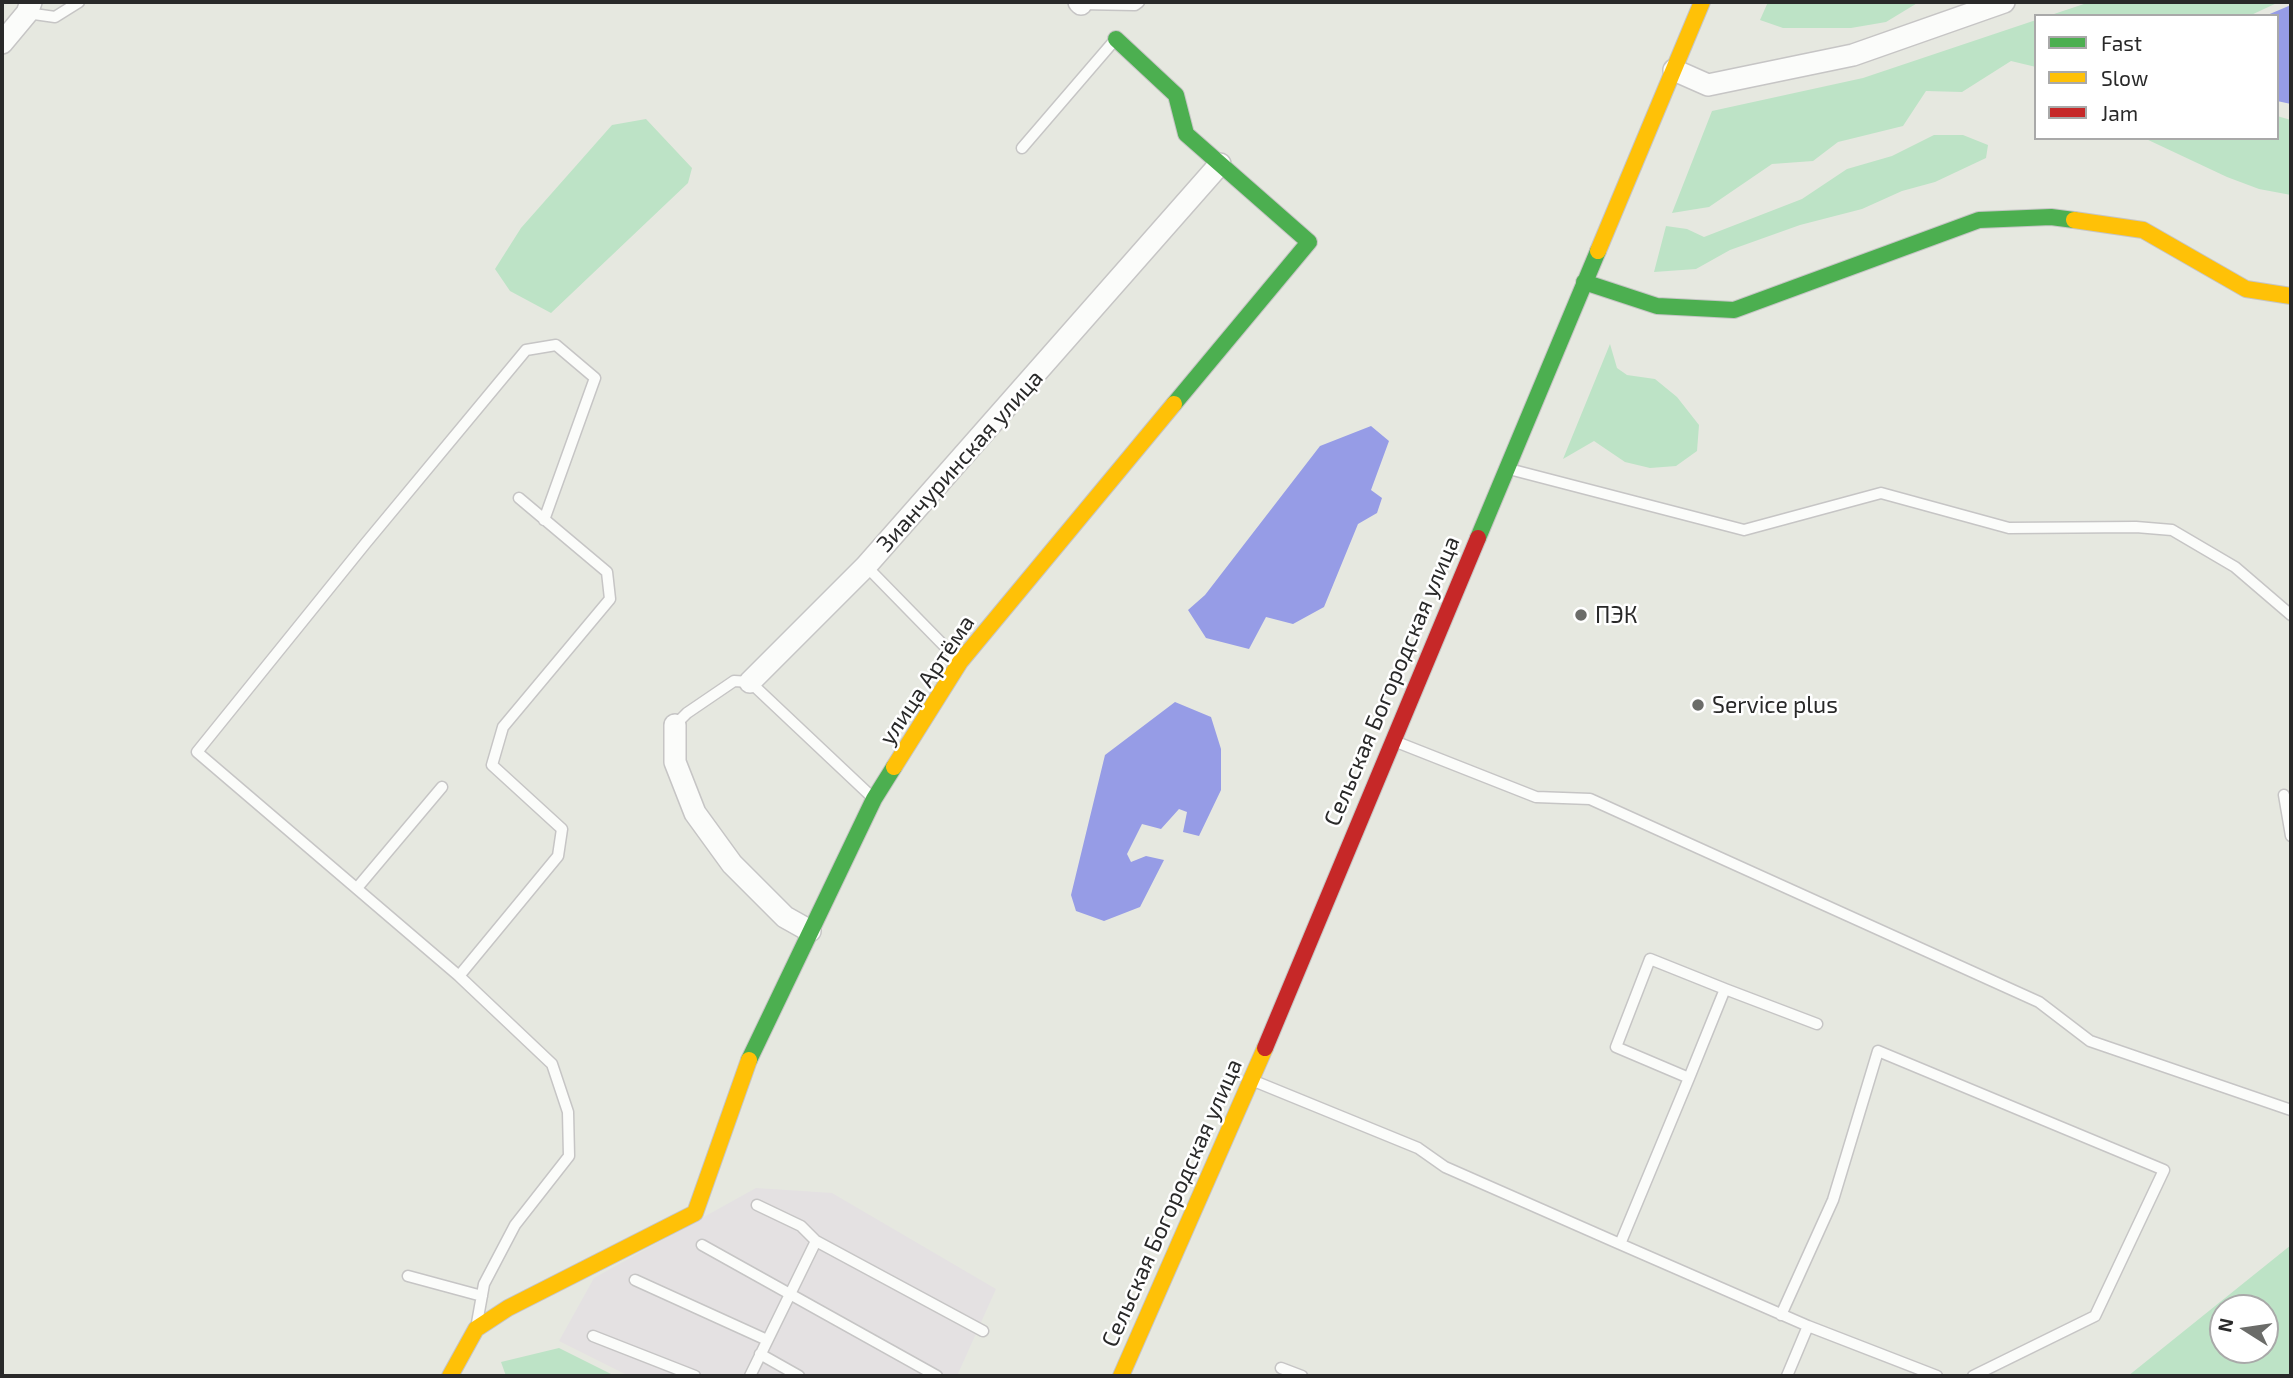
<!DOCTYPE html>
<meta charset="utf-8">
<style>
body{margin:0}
#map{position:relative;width:2293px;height:1378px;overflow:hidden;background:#e6e8e0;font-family:"Exo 2",sans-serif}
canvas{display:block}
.frame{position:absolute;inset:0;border:4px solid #292929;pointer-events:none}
.legend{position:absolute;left:2034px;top:14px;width:245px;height:126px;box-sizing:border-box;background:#fff;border:2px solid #a9a9a9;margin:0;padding:9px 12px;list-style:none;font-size:21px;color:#292929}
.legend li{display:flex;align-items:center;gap:14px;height:35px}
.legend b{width:35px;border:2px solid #a9a9a9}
.north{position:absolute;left:2209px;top:1294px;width:70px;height:70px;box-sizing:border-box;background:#fff;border:2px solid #a9a9a9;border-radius:50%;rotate:282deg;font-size:19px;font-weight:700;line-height:28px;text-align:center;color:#292929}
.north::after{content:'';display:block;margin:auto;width:24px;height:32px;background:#6b6c69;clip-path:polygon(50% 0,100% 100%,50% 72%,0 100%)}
</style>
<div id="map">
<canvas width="2293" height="1378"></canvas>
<div class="frame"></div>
<ul class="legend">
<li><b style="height:9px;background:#4caf50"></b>Fast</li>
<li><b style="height:9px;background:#ffc107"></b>Slow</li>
<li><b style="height:9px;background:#c62828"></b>Jam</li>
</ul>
<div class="north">N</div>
</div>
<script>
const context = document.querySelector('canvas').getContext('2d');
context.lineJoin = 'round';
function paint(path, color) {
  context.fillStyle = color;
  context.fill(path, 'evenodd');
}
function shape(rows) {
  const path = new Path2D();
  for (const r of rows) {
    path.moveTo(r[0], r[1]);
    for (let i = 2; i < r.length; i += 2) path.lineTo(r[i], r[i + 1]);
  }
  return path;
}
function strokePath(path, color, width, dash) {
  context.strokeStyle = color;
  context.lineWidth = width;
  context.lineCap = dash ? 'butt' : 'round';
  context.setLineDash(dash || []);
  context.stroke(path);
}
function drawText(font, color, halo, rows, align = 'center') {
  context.font = font + ' "Exo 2",sans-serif';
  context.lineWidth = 5;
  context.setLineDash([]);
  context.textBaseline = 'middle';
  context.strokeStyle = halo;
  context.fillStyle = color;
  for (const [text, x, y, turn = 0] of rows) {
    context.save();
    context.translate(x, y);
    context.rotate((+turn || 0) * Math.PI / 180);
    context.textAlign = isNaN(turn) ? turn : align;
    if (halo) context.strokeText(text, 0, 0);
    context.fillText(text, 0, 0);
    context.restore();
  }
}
paint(shape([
 [756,1188,832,1193,996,1289,957,1376,629,1376,559,1341,594,1278]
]), '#e4e1e2');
paint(shape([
 [1768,2,1919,2,1886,22,1851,28,1783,28,1760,20],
 [2090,2,2279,2,2249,16,2048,16],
 [2036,20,2036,67,2011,61,1962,92,1926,91,1903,126,1838,142,1813,161,1772,164,1709,207,1672,213,1712,111,1863,78],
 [2277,116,2291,120,2291,195,2259,189,2227,177,2144,138,2277,138],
 [646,119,692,168,688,183,551,313,510,291,495,269,521,228,612,125],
 [1934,135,1963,135,1988,145,1986,158,1935,182,1902,191,1862,209,1800,225,1730,250,1696,269,1654,272,1666,226,1687,229,1704,237,1802,199,1847,169,1892,156],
 [1610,344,1617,368,1627,375,1655,379,1677,397,1699,425,1697,451,1676,466,1650,468,1625,462,1594,441,1563,459],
 [2291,1245,2291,1376,2128,1376],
 [2223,1308,2265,1308,2265,1350,2223,1350],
 [559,1348,615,1376,506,1376,501,1362]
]), '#bde3c6');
paint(shape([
 [2291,5,2291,104,2277,101,2277,16,2265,16],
 [1371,426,1389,441,1371,490,1382,498,1377,513,1358,524,1324,607,1293,624,1266,617,1249,649,1206,638,1188,610,1205,595,1320,446],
 [1175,702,1211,717,1221,749,1221,790,1199,836,1183,832,1187,812,1179,809,1161,829,1142,824,1127,854,1131,862,1146,856,1164,860,1140,907,1104,921,1076,911,1071,895,1105,755]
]), '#969ce6');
const lane = shape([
 [1081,4,1135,5,1139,2],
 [27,13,55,17,79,2],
 [1022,148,1114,41],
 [1509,469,1744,530,1881,493,2009,528,2136,527,2172,530,2235,567,2291,615],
 [866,566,959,661],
 [675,725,687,713,734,681,750,682,872,797],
 [1394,741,1536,797,1590,799,2039,1002,2090,1041,2291,1110],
 [2284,795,2291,836],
 [357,888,442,787],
 [459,976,197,752,365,544,526,350,556,345,595,378,544,520],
 [1725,989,1817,1024],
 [1254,1081,1418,1148,1445,1167,1620,1244,1689,1078,1725,989,1650,959,1616,1047,1689,1078],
 [757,1205,801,1226,816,1241],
 [1620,1244,1808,1326,1787,1376],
 [702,1245,937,1376],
 [408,1276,482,1296],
 [635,1280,767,1340],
 [1781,1315,1833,1200,1878,1051,2164,1170,2095,1316,1973,1376],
 [477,1323,484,1284,515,1225,569,1156,568,1112,552,1064,459,976,558,856,562,829,492,765,503,727,610,599,607,572,519,498],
 [1808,1326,1937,1376],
 [593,1336,695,1376],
 [760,1354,799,1376],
 [1281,1368,1302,1376],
 [750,1376,816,1241,983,1331]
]);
const street = shape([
 [1079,2,1081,4],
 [2,43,27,13,31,2],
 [1674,70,1708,85,1853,55,2004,2],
 [750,682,866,566,1220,164],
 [675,725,675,762,695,813,732,864,785,917,810,931]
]);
const fast = shape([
 [1116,39,1176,95,1186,134,1309,242,1174,404],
 [1584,282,1657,306,1734,310,1979,220,2051,217,2074,220],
 [1478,538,1598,251],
 [749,1060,874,799,894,767]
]);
const slow = shape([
 [2074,220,2143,230,2246,289,2291,296],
 [1598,251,1702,2],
 [894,767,960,662,1174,404],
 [450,1376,476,1329,508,1308,695,1213,749,1060],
 [1121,1376,1265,1048]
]);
const jam = shape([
 [1265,1048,1478,538]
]);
strokePath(lane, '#c6c5c5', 13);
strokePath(street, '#c6c5c5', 24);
strokePath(fast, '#c6c5c5', 18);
strokePath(slow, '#c6c5c5', 18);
strokePath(jam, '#c6c5c5', 18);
strokePath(lane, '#fbfcfa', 10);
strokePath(street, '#fbfcfa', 21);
strokePath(fast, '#4caf50', 16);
strokePath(slow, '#ffc107', 16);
strokePath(jam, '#c62828', 16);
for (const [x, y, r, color] of [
 [1581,615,7,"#6b6c69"],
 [1698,705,7,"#6b6c69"]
]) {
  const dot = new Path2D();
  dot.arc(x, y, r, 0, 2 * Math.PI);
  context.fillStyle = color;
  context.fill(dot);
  strokePath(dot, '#fff', 2.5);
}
drawText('23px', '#292929', '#fff', [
 ["Зианчуринская улица",960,461,-48],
 ["улица Артёма",927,680,-56],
 ["Сельская Богородская улица",1392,681,-67],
 ["Сельская Богородская улица",1172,1203,-66]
]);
drawText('23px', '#292929', '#fff', [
 ["ПЭК",1595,615],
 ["Service plus",1712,705]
], 'left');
</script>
